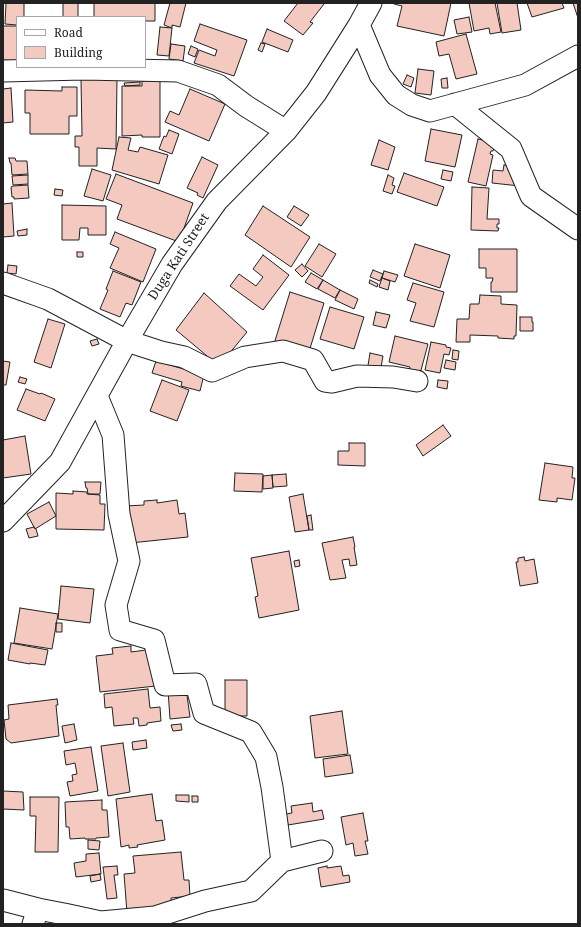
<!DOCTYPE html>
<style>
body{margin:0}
#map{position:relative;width:581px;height:927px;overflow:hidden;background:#fff;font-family:"Noto Serif",serif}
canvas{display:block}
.frame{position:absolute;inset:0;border:4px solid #222;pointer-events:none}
.legend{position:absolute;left:16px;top:16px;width:130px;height:52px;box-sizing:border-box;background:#fff;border:1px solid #a7a7a7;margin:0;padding:5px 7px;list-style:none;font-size:12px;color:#222}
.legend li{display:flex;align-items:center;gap:8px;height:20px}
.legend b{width:20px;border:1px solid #a7a7a7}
</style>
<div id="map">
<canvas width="581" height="927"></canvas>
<div class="frame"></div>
<ul class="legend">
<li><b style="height:5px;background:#fff"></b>Road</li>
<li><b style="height:11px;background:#f3c9c0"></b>Building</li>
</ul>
</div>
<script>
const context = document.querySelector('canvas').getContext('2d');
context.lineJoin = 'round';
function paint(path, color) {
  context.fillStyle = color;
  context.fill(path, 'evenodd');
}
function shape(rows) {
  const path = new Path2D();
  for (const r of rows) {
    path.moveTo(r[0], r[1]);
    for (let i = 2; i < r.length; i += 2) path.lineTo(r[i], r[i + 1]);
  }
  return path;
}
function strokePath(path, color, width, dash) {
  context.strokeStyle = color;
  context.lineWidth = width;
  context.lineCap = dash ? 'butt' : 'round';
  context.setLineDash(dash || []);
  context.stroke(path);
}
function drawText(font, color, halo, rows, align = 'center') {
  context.font = font + ' "Noto Serif",serif';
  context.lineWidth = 3;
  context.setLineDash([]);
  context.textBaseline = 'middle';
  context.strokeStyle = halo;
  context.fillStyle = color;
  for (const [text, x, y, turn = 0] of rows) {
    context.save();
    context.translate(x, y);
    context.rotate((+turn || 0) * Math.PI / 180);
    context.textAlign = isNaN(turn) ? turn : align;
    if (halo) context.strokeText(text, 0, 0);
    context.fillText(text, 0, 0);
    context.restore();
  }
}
const building = shape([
 [6,3,24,3,24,17,17,17,17,25,5,24,6,3],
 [63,3,78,3,78,17,63,17,63,3],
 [94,3,155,3,155,21,145,21,145,17,94,17,94,3],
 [170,3,186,3,180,27,172,25,172,28,164,25,170,3],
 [298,3,323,3,324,4,310,22,313,23,303,35,284,21,298,3],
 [395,3,451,3,444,36,397,26,402,6,394,4,395,3],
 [469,3,495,3,501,32,490,34,489,28,474,31,469,3],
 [497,3,517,3,521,30,502,33,497,3],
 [527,3,562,3,564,8,532,17,527,3],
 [573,3,578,3,578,18,573,3],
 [469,17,472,32,457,34,454,20,469,17],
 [200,24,247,40,234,76,194,63,199,50,215,56,217,50,194,41,200,24],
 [3,26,17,26,17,61,3,60,3,26],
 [160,27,172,28,169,56,157,55,160,27],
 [267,29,293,40,288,52,262,42,267,29],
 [466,34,477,74,456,79,449,54,439,56,436,42,466,34],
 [261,43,265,44,262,52,258,50,261,43],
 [171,44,185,46,183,61,169,59,171,44],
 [191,46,198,49,195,57,188,54,191,46],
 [418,69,434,71,431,95,415,93,418,69],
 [407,75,414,78,411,87,403,84,407,75],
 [447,78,448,88,442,88,441,79,447,78],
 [81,79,117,79,116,149,97,148,97,166,79,166,79,147,75,147,75,136,82,136,81,79],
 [142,81,160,81,160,137,142,137,142,135,122,136,122,86,142,86,142,81],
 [140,82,140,85,125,86,124,83,140,82],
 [62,87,77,87,77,116,69,116,69,134,30,134,30,113,25,113,25,90,62,91,62,87],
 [11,88,13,122,3,123,3,89,11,88],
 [190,89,225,104,209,141,165,122,170,111,179,115,190,89],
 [431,129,462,135,455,167,425,161,431,129],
 [169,130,179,134,172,154,159,149,164,136,166,137,169,130],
 [119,137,131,138,128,150,138,152,140,147,168,155,159,184,112,170,119,137],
 [478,139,493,142,492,148,494,148,493,151,491,151,490,154,493,155,486,186,468,182,478,139],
 [379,140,395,147,388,170,371,165,379,140],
 [202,157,218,165,203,198,197,195,198,193,187,188,202,157],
 [9,158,15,158,16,161,27,161,28,174,12,175,11,163,10,163,9,158],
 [504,165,514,166,529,187,492,183,493,170,503,171,504,165],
 [92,169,111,175,103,201,84,196,92,169],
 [443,170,453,172,451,181,441,179,443,170],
 [404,173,444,187,437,206,397,192,404,173],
 [116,174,193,203,179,242,117,219,122,205,106,199,116,174],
 [28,175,28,184,13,185,12,176,28,175],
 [388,175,394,178,392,185,395,186,392,194,383,191,388,175],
 [28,185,29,198,14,199,14,197,12,197,11,187,13,186,28,185],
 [472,187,489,188,487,219,499,219,499,224,497,224,497,228,499,228,498,231,471,230,472,187],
 [55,189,63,190,62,196,54,195,55,189],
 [12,203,14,236,3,237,3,204,12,203],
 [62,205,106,206,106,235,88,235,88,228,80,228,79,240,62,240,62,205],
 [263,206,310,237,291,267,245,235,263,206],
 [294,206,309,215,301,226,287,217,294,206],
 [27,229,27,235,18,236,17,231,27,229],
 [115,232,156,249,143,282,110,268,119,248,110,244,115,232],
 [319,244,336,254,322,277,305,266,319,244],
 [415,244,450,255,440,288,404,276,415,244],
 [479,249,517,249,517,292,491,292,491,282,492,282,493,278,486,278,486,268,479,268,479,249],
 [77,252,83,252,83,257,77,257,77,252],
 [263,255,289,275,263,310,230,286,239,274,256,286,263,277,253,269,263,255],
 [302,264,308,271,302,277,295,270,302,264],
 [8,265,17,266,16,274,7,273,8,265],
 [373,270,383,274,380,281,370,277,373,270],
 [113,271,141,282,132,305,126,303,120,317,100,309,108,290,106,289,113,271],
 [384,271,398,275,395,282,382,278,384,271],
 [311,273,323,280,317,289,305,282,311,273],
 [382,278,390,281,388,290,379,287,382,278],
 [323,280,340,290,335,298,318,289,323,280],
 [370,280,378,284,377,287,369,283,370,280],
 [413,283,444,292,434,327,410,321,416,303,407,300,413,283],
 [340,290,358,299,354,309,335,300,340,290],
 [290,292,324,303,308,355,274,344,290,292],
 [204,293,247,332,219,366,176,330,204,293],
 [480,295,501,296,501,304,517,305,516,336,514,336,514,339,498,338,498,336,470,335,470,342,456,342,457,319,469,319,470,304,479,304,480,295],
 [330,307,364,317,354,349,320,339,330,307],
 [376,312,390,315,386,328,373,325,376,312],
 [520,317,532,317,532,322,533,322,533,331,520,331,520,317],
 [48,319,65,324,51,368,34,362,48,319],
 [395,336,428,344,420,374,409,372,410,367,389,362,395,336],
 [97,339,99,344,92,346,90,341,97,339],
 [431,342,446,345,446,347,451,348,449,355,444,354,440,373,425,370,431,342],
 [453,350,459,351,458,360,452,359,453,350],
 [370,353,383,356,380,373,367,372,370,353],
 [446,360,456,362,455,370,444,368,446,360],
 [3,361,10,362,6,385,3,385,3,361],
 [156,361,204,375,200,391,181,386,182,382,152,373,156,361],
 [20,377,27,379,25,384,18,382,20,377],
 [162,380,189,390,177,421,150,411,162,380],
 [438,380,448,381,447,389,437,387,438,380],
 [26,389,40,394,41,393,55,399,45,421,17,410,26,389],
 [443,425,451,436,423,456,416,445,443,425],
 [25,436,31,474,3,478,3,440,25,436],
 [349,443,365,443,365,466,338,465,338,451,349,451,349,443],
 [545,463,573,467,572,478,575,478,572,500,557,498,557,502,539,500,545,463],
 [235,473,263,474,262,492,234,491,235,473],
 [286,474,287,486,273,487,272,475,286,474],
 [272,475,273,488,263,489,263,476,272,475],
 [85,482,101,482,100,494,88,494,87,488,86,488,85,482],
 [73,491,87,492,87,494,100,495,100,504,105,504,104,530,56,529,56,493,73,494,73,491],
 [303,494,309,530,295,532,289,497,303,494],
 [157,500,157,503,177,500,179,514,185,513,188,537,130,543,126,506,144,505,144,501,157,500],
 [49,502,56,516,35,529,27,514,49,502],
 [311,515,313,530,309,530,307,516,311,515],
 [34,527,36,529,38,536,29,538,26,529,34,527],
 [353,537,355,547,354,547,357,565,350,566,349,559,342,560,346,578,330,580,322,543,353,537],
 [289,551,299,610,259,618,255,597,258,596,251,558,289,551],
 [524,557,525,561,534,559,538,583,520,586,516,562,518,562,518,558,524,557],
 [299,560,300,566,295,567,294,561,299,560],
 [61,586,94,589,90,623,58,619,61,586],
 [20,608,58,614,52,649,14,643,20,608],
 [56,623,62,623,62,632,56,632,56,623],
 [11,643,48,650,45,665,30,663,30,664,8,660,11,643],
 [131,646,131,652,146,650,156,686,100,692,96,656,113,654,112,648,131,646],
 [225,680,247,680,247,716,225,716,225,680],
 [186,688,190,717,170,719,168,690,186,688],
 [148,689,150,708,160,707,161,721,147,723,147,725,139,726,138,718,133,718,134,724,114,726,112,707,105,708,104,694,148,689],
 [57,699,58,705,56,705,59,736,11,743,6,739,4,720,9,719,8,705,57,699],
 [342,711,348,754,315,758,310,716,342,711],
 [74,724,77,740,65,743,62,726,74,724],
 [181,724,182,730,173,731,171,725,181,724],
 [146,740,147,748,133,750,132,742,146,740],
 [123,743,130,792,108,796,101,746,123,743],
 [91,747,98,791,70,796,67,782,73,781,72,775,77,774,75,763,66,765,64,751,91,747],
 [350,755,353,773,325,777,323,759,350,755],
 [3,791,23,792,24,810,3,809,3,791],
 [152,794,156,821,162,820,165,840,137,845,138,847,129,848,129,845,121,847,116,799,152,794],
 [176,795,189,795,189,802,176,801,176,795],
 [192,796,198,796,198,802,192,802,192,796],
 [30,797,59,797,58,852,35,852,36,816,30,816,30,797],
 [102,800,102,810,107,810,109,837,96,838,96,839,85,839,85,838,70,839,69,827,66,827,65,802,102,800],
 [312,803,313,812,322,810,324,819,288,825,286,814,292,813,291,806,312,803],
 [363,813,368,841,365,841,368,854,355,856,353,843,346,845,341,817,363,813],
 [88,840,100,841,99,850,88,849,88,840],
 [181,852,184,880,189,880,190,896,171,898,172,909,127,913,124,874,135,873,133,856,181,852],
 [99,853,101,874,76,877,74,863,86,861,86,854,99,853],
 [117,866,118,875,114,875,117,898,107,899,103,867,117,866],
 [327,866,327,868,341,866,343,876,349,875,350,882,321,887,318,868,327,866],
 [100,874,101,880,91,882,90,876,100,874]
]);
paint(building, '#f3c9c0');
strokePath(building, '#222', 1);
const minor = shape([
 [359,25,380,75,396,95,412,105,430,111,525,85,578,56],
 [3,71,83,69,178,71,218,85,246,106,286,131],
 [455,104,511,149,531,196,578,229],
 [3,283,48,299,127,341,161,352,184,357,212,371,245,357,283,351,313,360,325,381,332,382,357,376,393,377,417,381],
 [97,396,113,435,119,514,129,561,116,605,120,630,154,640,165,685,196,684,204,713,251,732,266,757,272,787,282,861],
 [3,521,60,462,127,341,172,264,217,201,286,131,316,93,359,25,371,3],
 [3,900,38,909,33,924],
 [38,909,64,914,101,922,155,917,205,901,251,891,282,861,322,851]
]);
strokePath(minor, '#222', 23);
strokePath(minor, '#fff', 21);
drawText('13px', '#222', '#fff', [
 ["Duga Kati Street",179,257,-57]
]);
</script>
